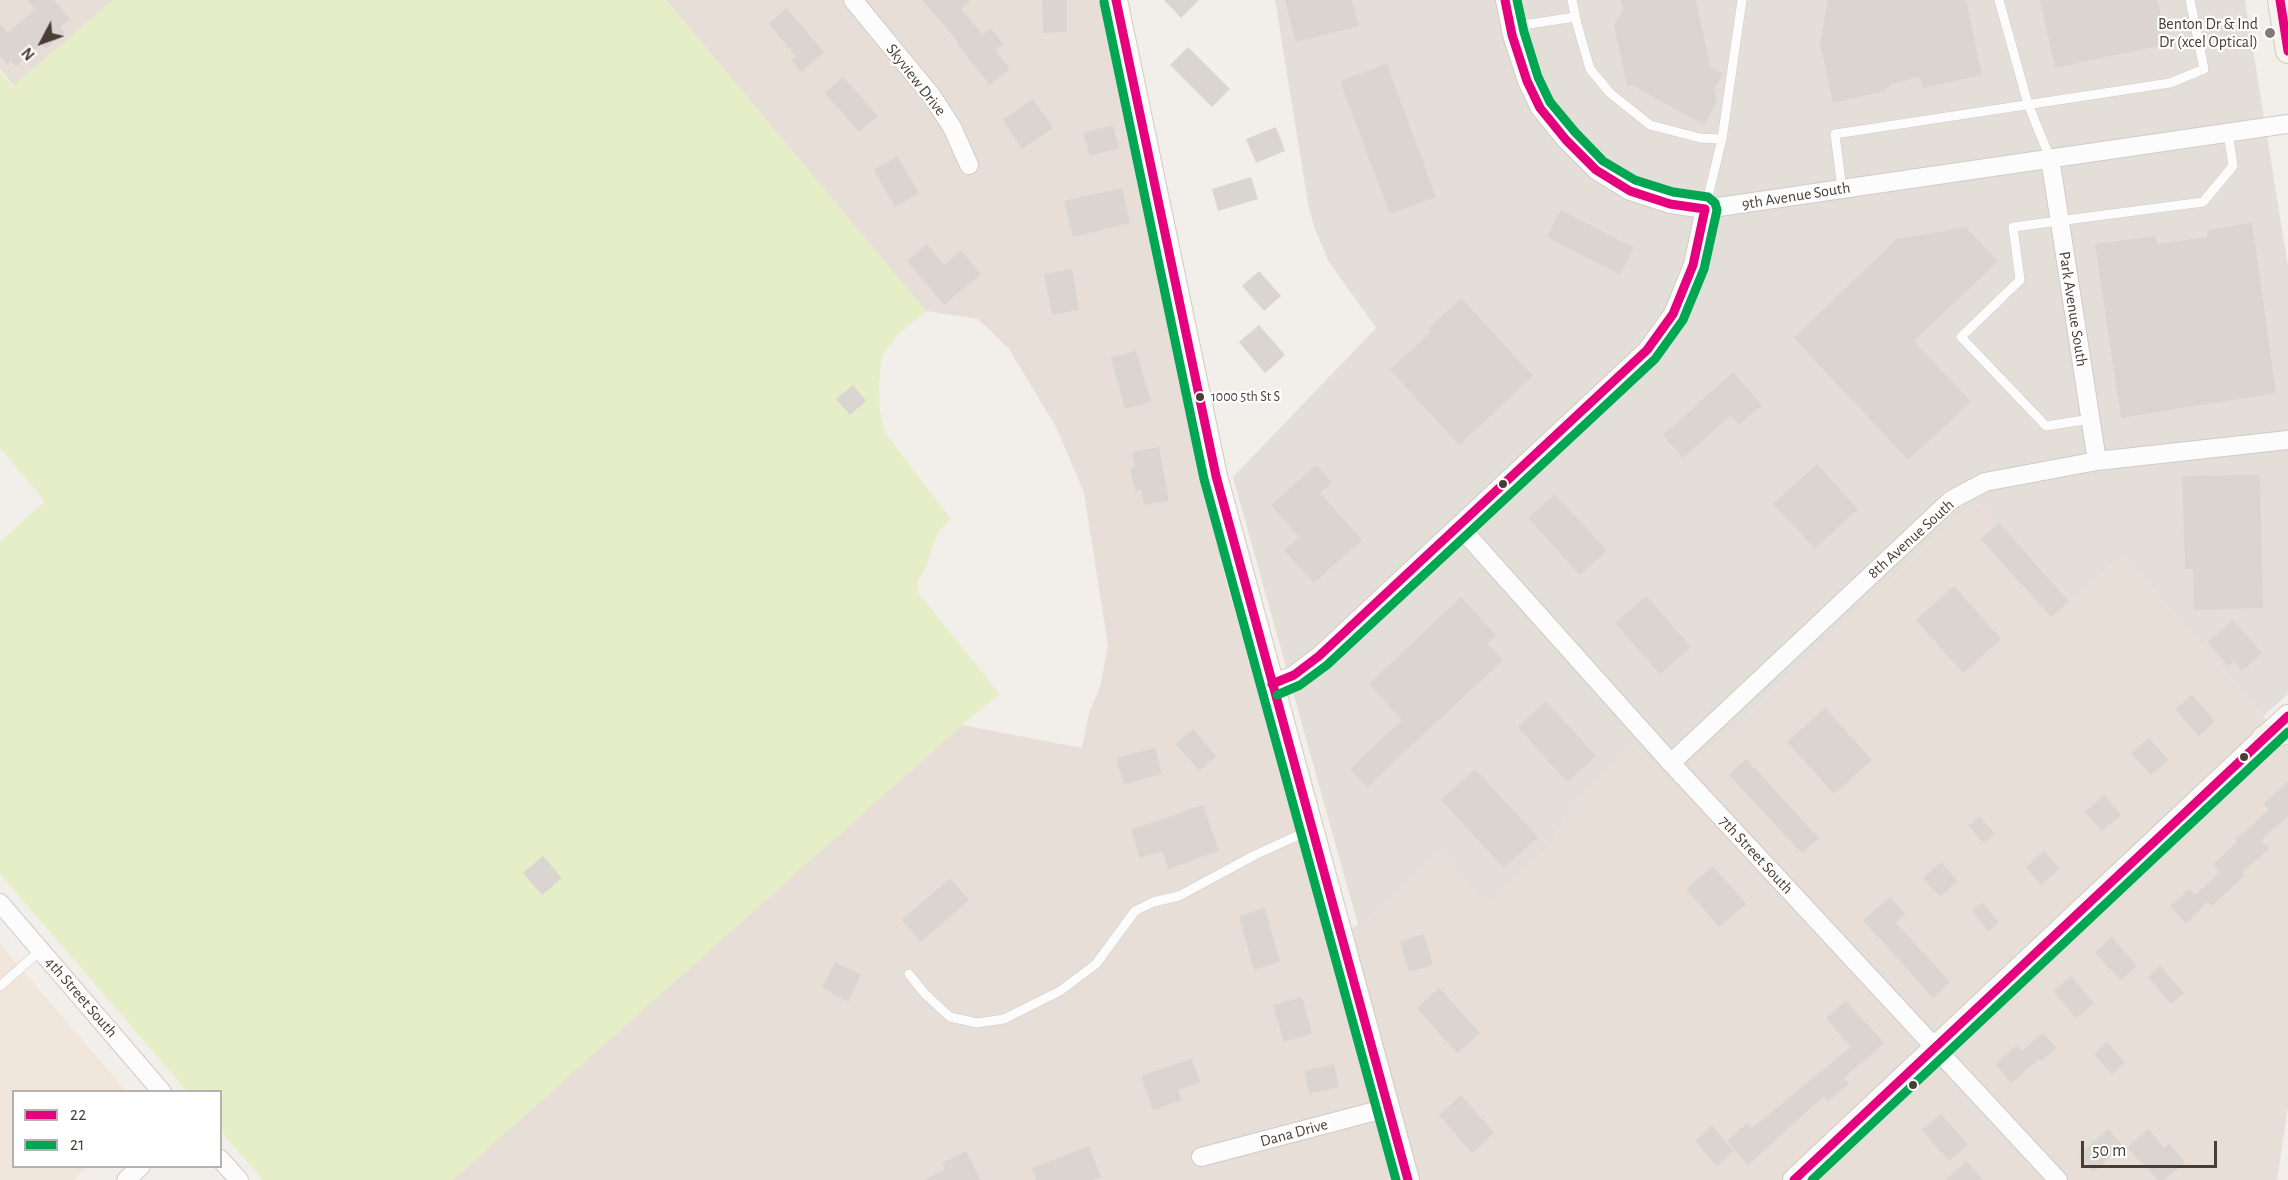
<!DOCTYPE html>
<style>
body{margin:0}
#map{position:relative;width:2288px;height:1180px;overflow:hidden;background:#f2eeea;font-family:"Alegreya Sans",sans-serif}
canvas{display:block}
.legend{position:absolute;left:12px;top:1090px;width:210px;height:78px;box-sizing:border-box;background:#fff;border:2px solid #b6b1ae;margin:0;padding:8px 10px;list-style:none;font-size:18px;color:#493d35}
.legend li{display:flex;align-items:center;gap:12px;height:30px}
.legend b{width:30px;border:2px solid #b6b1ae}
.north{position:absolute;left:12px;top:12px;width:60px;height:60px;-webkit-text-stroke:4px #fff;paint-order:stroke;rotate:229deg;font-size:16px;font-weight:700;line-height:24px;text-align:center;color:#493d35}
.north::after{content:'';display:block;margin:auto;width:21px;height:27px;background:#493d35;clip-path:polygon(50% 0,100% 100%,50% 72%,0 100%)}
.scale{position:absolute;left:2081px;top:1141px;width:136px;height:27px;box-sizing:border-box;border:3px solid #493d35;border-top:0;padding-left:8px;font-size:18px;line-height:21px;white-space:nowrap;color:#493d35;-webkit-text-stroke:4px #fff;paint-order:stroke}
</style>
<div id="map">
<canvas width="2288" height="1180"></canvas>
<ul class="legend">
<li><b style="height:8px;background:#e5007d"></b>22</li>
<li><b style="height:8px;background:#00a651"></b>21</li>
</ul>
<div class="north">N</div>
<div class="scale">50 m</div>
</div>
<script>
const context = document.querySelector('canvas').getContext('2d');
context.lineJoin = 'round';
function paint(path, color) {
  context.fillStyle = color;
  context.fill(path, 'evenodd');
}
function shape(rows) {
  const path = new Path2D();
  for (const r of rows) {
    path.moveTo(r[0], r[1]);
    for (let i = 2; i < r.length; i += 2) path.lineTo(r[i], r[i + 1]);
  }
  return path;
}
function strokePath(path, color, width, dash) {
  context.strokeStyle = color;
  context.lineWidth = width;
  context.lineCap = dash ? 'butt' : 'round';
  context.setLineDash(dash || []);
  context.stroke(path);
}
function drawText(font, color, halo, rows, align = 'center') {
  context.font = font + ' "Alegreya Sans",sans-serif';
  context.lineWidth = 4.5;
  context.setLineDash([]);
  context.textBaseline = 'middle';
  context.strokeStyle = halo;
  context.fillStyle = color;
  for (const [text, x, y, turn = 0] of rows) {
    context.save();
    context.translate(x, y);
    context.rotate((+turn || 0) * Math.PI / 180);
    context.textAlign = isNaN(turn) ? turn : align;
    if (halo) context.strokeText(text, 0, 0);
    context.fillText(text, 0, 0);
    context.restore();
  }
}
paint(shape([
 [0,0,172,0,38,115,0,69],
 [666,0,1104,0,1227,585,1331,938,1358,925,1376,913,1440,851,1489,904,1551,846,1564,820,1578,801,1634,744,1672,786,1961,513,1982,503,2071,602,2123,555,2288,745,2288,1107,2277,1180,450,1180,962,725,1082,748,1089,713,1100,687,1108,646,1084,493,1056,427,1009,349,978,319,926,311]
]), '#e7dfd7');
paint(shape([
 [1275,0,2245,0,2288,266,2288,694,2263,716,2123,555,2071,602,1981,503,1961,513,1672,786,1634,744,1578,801,1564,820,1551,846,1488,905,1440,851,1376,913,1358,925,1233,477,1376,328,1329,262,1316,232,1309,209]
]), '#e4ded9');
paint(shape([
 [0,944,126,1091,14,1092,14,1166,88,1167,73,1180,0,1180]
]), '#f1e6db');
paint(shape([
 [113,0,666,0,926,311,895,337,882,356,879,385,880,411,885,433,951,519,938,532,925,569,918,580,918,593,1000,694,962,725,453,1180,263,1180,221,1131,220,1092,187,1091,0,874,0,542,45,501,0,448,0,72,17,91,13,86]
]), '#e6eec7');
paint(shape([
 [28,0,54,0,70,19,60,27,65,33,46,49,41,44,16,66,11,61,7,64,0,56,0,24,8,33,35,9],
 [922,0,971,0,961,9,983,35,991,29,1003,44,995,50,1010,69,990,85,956,42,958,41],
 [1042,0,1067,0,1067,32,1043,33],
 [1164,0,1199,0,1181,18],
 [1285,0,1352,0,1359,26,1296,42],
 [1621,0,1696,0,1710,66,1723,74,1714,88,1717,101,1704,125,1632,85,1627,86,1614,25,1623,9],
 [1828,0,1966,0,1982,75,1923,88,1920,77,1891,84,1885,91,1833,103,1820,43],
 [2040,0,2158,0,2167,44,2055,68],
 [786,8,824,52,801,72,791,60,796,56,769,24],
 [1188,47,1230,89,1212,107,1170,65],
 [1387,64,1436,197,1390,214,1340,81],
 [843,77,878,116,859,132,825,93],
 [1033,99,1053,128,1022,149,1003,120],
 [1113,125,1119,148,1090,156,1083,133],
 [1276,127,1285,151,1256,163,1246,139],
 [897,156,919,193,895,207,874,170],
 [1251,177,1258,199,1218,211,1212,189],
 [1122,188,1130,223,1073,237,1064,201],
 [1561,210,1634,248,1620,275,1547,237],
 [2252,222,2276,393,2121,418,2095,244,2156,236,2157,244,2208,237,2207,231],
 [1965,227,1998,261,1914,341,1971,402,1908,460,1794,338,1897,239],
 [927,244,944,265,961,250,981,274,944,305,907,261],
 [1072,269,1079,310,1052,315,1044,274],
 [1259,271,1281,296,1264,311,1242,286],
 [1461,298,1533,376,1459,445,1390,370,1431,332,1428,329],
 [1259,325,1285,355,1265,373,1239,342],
 [1136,351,1151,402,1125,409,1111,358],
 [1733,372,1762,405,1739,425,1731,415,1683,458,1663,435],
 [853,385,866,401,850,415,836,399],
 [1159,447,1169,501,1144,505,1141,490,1135,491,1130,468,1135,467,1132,452],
 [1817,464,1858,509,1815,549,1773,504],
 [1316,465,1332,483,1320,493,1362,540,1314,583,1284,550,1299,537,1271,505],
 [2260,475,2263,608,2194,610,2193,569,2185,569,2182,476],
 [1555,494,1607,551,1580,575,1528,518],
 [1999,523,2069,601,2051,617,1981,539],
 [1954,586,2001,639,1963,673,1916,620],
 [1646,596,1691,647,1660,674,1615,623],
 [1461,597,1496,635,1487,643,1503,660,1367,787,1350,769,1402,720,1369,684],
 [2233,620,2262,653,2242,671,2234,661,2228,666,2208,642],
 [2192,695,2215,721,2199,736,2175,709],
 [1546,701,1596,756,1567,782,1518,727],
 [1825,708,1872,760,1834,794,1787,742],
 [1193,729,1216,756,1199,771,1176,744],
 [2149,738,2168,760,2151,775,2131,753],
 [1155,748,1162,774,1124,784,1116,758],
 [1746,759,1819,838,1802,853,1729,775],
 [1475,769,1538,837,1504,868,1441,800],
 [2288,782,2288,816,2261,840,2269,849,2242,872,2245,875,2212,906,2208,902,2186,923,2170,906,2189,889,2195,895,2220,872,2213,865,2237,842,2235,840,2269,810,2263,804],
 [2104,795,2121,815,2102,831,2085,812],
 [1203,805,1219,851,1168,869,1162,851,1140,858,1131,830],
 [1979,816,1995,834,1984,843,1969,826],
 [2044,851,2059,869,2041,885,2026,867],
 [543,856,562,878,542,895,523,873],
 [1941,862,1958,881,1940,897,1923,878],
 [1713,866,1746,904,1719,927,1686,889],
 [950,878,969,900,921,942,902,920],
 [1890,897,1905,914,1896,923,1950,982,1933,998,1863,920],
 [1982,902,1999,922,1988,931,1972,911],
 [1265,908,1280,962,1254,970,1239,916],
 [1424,934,1433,965,1409,972,1400,942],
 [2112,937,2137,966,2120,980,2095,952],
 [835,962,861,975,848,1002,822,988],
 [2160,966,2184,993,2171,1004,2148,977],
 [2071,976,2094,1003,2076,1018,2053,991],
 [1439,988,1480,1033,1457,1053,1417,1008],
 [1302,997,1312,1034,1284,1042,1273,1005],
 [1846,1001,1884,1043,1844,1078,1849,1084,1828,1101,1824,1096,1748,1165,1727,1141,1747,1123,1752,1128,1851,1047,1826,1018],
 [2043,1033,2056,1048,2041,1061,2039,1059,2011,1083,1995,1064,2017,1045,2022,1051],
 [2107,1042,2125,1063,2112,1074,2094,1054],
 [1192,1059,1200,1082,1178,1090,1182,1100,1153,1110,1141,1076],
 [1334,1064,1339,1087,1309,1094,1304,1071],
 [1461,1095,1494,1133,1472,1153,1439,1115],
 [1941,1114,1968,1145,1949,1161,1922,1130],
 [1712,1126,1734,1151,1717,1166,1695,1141],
 [2108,1129,2123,1146,2093,1172,2079,1155],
 [2148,1129,2164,1148,2169,1144,2185,1162,2164,1180,2158,1180,2127,1148],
 [1089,1146,1101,1177,1092,1180,1036,1180,1032,1168],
 [966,1151,981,1180,924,1180,945,1169,942,1163],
 [1967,1161,1983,1180,1945,1180]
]), '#dad5d1');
const service = shape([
 [1572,0,1577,24,1590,69,1610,93,1650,125,1700,138,1722,139],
 [1999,0,2028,104,2050,158],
 [1510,27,1575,17],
 [1842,189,1835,134,2170,83,2204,69,2190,0],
 [1705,209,1722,139,1742,0],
 [2090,419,2046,426,1961,337,2020,280,2013,227,2203,202,2233,166,2228,133],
 [909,974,925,994,950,1017,977,1023,1004,1019,1060,991,1096,964,1135,911,1153,902,1179,896,1255,855,1312,829],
 [0,986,41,950]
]);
const minor = shape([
 [853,0,931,95,952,127,969,165],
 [1505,0,1512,35,1527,81,1540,108,1566,140,1596,170,1630,191,1670,204,1705,209,2288,124],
 [2050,158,2097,461],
 [1459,526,1671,763,2058,1180],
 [1272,684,1294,675,1319,656,1647,350,1673,314,1693,265,1705,209],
 [1671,763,1951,500,1985,482,2097,461,2288,440],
 [0,903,162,1092],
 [1201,1157,1387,1108],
 [220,1159,239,1180],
 [126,1180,141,1166]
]);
const tertiary = shape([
 [1116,0,1216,476,1408,1180],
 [1794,1180,2288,716]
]);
const secondary = shape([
 [2280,0,2288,51],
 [2264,738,2288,731]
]);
strokePath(service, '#cfcac6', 10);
strokePath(minor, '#cfcac6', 20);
strokePath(tertiary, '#cfcac6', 24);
strokePath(secondary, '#d4cbc1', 26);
strokePath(service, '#fdfcfc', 9);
strokePath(minor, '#fdfcfc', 18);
strokePath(tertiary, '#fdfcfc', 22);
strokePath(secondary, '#f7f3ef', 24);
strokePath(shape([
 [1116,0,1216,476,1408,1180],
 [2280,0,2288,51],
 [1272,684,1294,675,1319,656,1647,350,1673,314,1693,265,1705,209,1670,204,1630,191,1596,170,1566,140,1540,108,1527,81,1512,35,1505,0],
 [1794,1180,2288,716]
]), '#e5007d', 9);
strokePath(shape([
 [1104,2,1204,479,1396,1180],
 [1277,695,1300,685,1327,665,1655,359,1683,320,1704,269,1717,210,1715,203,1708,197,1673,192,1635,180,1603,161,1575,132,1550,102,1538,77,1524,32,1517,0],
 [1812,1180,2288,732]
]), '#00a651', 9);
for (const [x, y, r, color] of [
 [2270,33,6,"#847b74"],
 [1200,397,5,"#493d35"],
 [1503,484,5,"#493d35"],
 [2244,757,5,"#493d35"],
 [1913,1085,5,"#493d35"]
]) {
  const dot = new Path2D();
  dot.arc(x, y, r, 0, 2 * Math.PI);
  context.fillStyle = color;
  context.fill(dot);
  strokePath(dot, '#fff', 2);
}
drawText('14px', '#493d35', '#fff', [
 ["1000 5th St S",1211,397]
], 'left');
drawText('16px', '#493d35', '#fff', [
 ["Benton Dr & Ind",2258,24],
 ["Dr (xcel Optical)",2258,42]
], 'right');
drawText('16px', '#493d35', '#fff', [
 ["Skyview Drive",916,80,52],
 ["9th Avenue South",1796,196,-9],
 ["Park Avenue South",2073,309,81],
 ["8th Avenue South",1911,539,-42],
 ["7th Street South",1756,855,47],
 ["4th Street South",81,997,49],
 ["Dana Drive",1294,1133,-15]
]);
</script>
